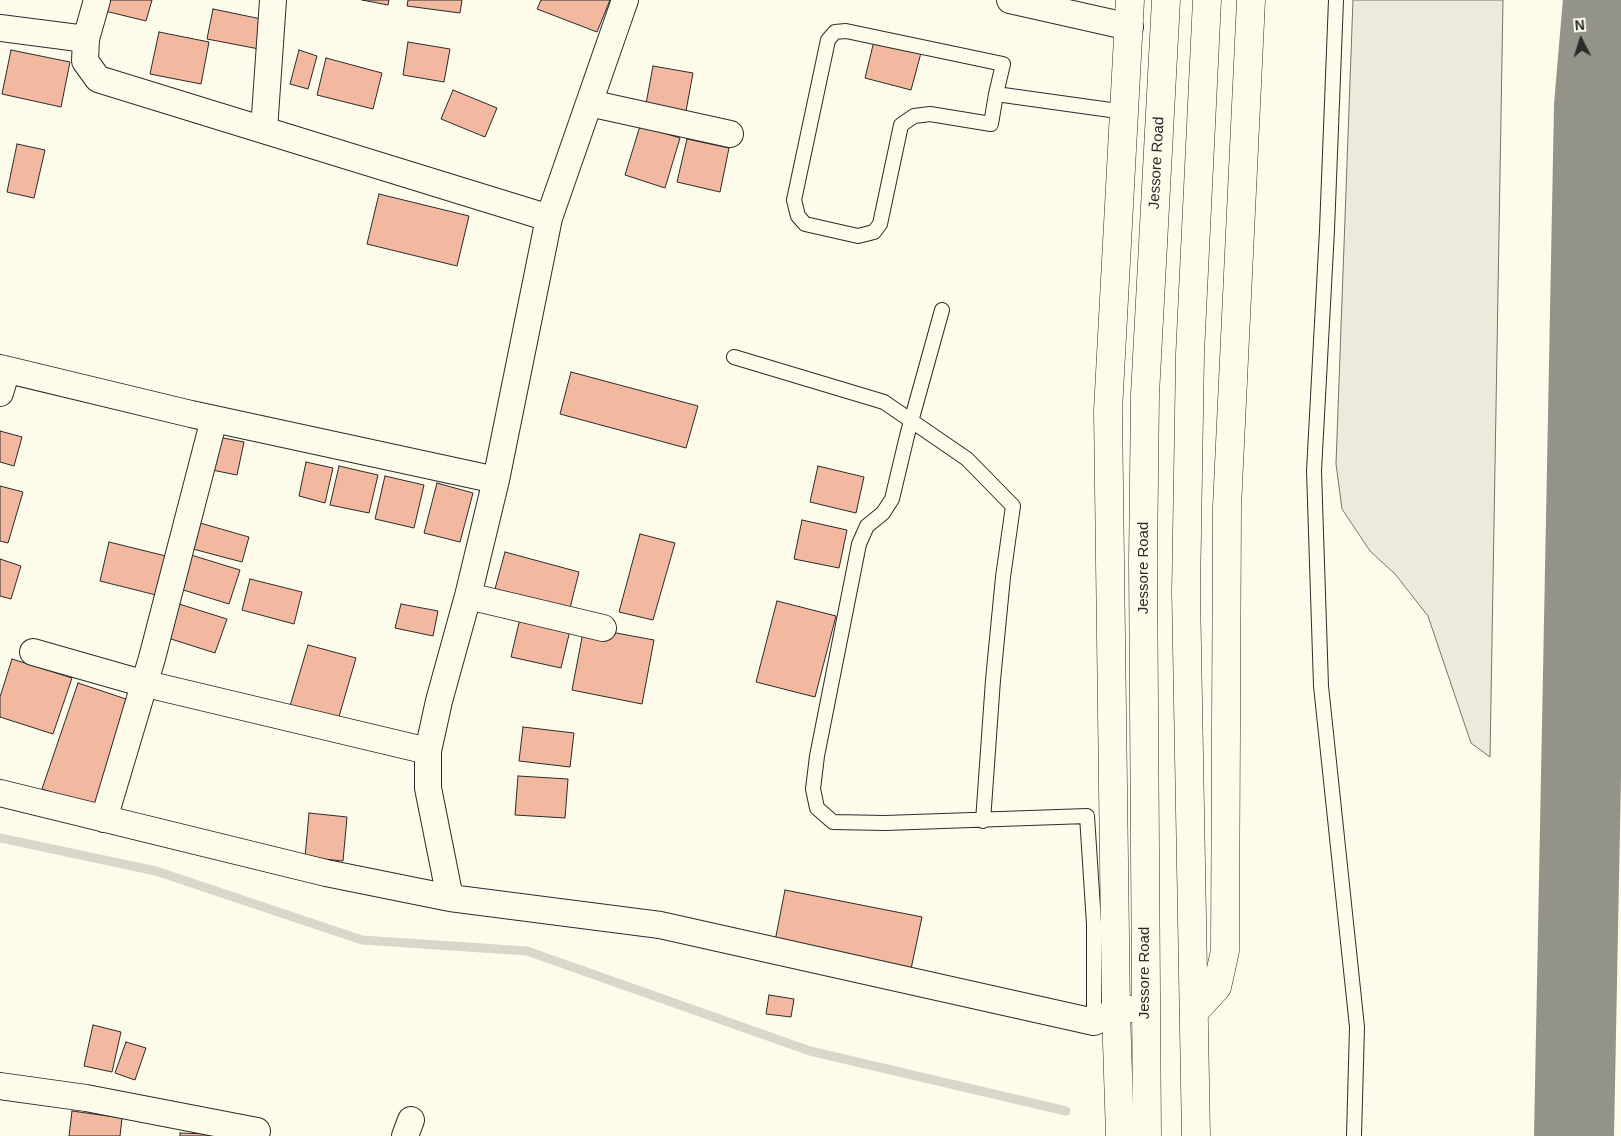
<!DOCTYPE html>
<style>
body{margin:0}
#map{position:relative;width:1621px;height:1136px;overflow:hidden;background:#fdfbea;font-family:Arial,sans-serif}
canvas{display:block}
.north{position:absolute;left:1556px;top:15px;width:50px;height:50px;-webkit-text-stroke:4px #fdfbea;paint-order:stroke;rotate:355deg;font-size:14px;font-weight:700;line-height:20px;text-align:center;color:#2b2b2b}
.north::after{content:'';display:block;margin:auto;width:18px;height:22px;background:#2b2b2b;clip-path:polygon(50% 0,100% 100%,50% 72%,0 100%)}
</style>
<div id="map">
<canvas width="1621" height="1136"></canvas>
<div class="north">N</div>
</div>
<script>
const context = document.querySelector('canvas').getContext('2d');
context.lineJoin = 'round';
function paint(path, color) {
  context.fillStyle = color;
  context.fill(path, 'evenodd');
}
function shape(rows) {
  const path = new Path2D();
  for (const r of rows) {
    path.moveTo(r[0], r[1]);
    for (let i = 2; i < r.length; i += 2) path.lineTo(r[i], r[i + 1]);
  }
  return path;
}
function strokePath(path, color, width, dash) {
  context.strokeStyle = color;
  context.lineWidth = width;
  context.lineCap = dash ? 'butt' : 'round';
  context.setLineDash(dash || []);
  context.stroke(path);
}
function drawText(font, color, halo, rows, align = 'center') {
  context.font = font + ' Arial,sans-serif';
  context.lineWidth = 4;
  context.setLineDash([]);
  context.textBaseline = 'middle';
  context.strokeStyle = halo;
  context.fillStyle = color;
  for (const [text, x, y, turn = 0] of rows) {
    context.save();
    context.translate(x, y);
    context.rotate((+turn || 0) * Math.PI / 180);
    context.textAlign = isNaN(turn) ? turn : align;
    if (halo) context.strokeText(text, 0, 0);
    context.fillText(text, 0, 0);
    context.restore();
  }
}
const green = shape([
 [1353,0,1503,0,1490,757,1471,743,1428,616,1395,574,1370,551,1342,509,1336,464,1353,0]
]);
paint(green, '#ecebdb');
strokePath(green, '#74746e', 1);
strokePath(shape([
 [0,838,156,871,362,940,527,951,810,1051,1066,1111]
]), '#d8d7c9', 9);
strokePath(shape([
 [1574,1136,1594,106,1603,0]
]), '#94938a', 80);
const building = shape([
 [108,0,152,0,146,21,105,11,108,0],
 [362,0,389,0,388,5,362,0],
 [408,0,462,0,460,13,407,6,408,0],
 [541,0,610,0,597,32,537,9,541,0],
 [213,9,266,20,259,49,207,39,213,9],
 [159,32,209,42,201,84,150,74,159,32],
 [874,41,921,53,911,90,865,78,874,41],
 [408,42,450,49,444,82,403,75,408,42],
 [11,50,70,62,61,107,2,94,11,50],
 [299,50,317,56,308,89,290,84,299,50],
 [326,58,382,73,373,109,317,95,326,58],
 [653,66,693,73,686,111,646,104,653,66],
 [453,90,497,108,485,137,441,119,453,90],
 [640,126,680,138,665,188,625,175,640,126],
 [687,139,729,148,720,192,677,182,687,139],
 [17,144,45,150,34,198,7,192,17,144],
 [379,194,469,216,457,266,367,244,379,194],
 [571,372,698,406,686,448,560,414,571,372],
 [0,431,22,437,14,466,0,462,0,431],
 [218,437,244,442,237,475,212,470,218,437],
 [306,462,333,468,325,503,299,496,306,462],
 [339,466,378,475,369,513,330,505,339,466],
 [818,466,864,477,856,513,810,502,818,466],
 [385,476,424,485,414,528,375,519,385,476],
 [437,483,473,493,460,542,424,533,437,483],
 [0,486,23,492,8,543,0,541,0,486],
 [802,520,847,530,839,568,794,559,802,520],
 [200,523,249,537,242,562,193,549,200,523],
 [640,534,675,543,653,620,619,612,640,534],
 [109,542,174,558,164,597,100,581,109,542],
 [505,552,579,572,570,608,495,589,505,552],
 [191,555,240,570,229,604,180,589,191,555],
 [0,559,21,566,11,599,0,596,0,559],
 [250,579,302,592,294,624,242,610,250,579],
 [777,601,836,616,815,697,756,682,777,601],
 [179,604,227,619,215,653,168,638,179,604],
 [401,604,438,611,433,636,395,628,401,604],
 [521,614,571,626,561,668,511,657,521,614],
 [584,627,654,640,642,704,572,690,584,627],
 [308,645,356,658,338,720,290,706,308,645],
 [12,659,72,678,53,734,0,717,0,697,12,659],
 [78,683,132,701,96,807,42,789,78,683],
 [523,727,574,733,570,767,519,761,523,727],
 [518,776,568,779,565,818,515,815,518,776],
 [309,813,347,817,343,861,305,857,309,813],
 [785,890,922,917,911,969,775,941,785,890],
 [769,995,794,999,791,1017,766,1014,769,995],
 [93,1025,121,1032,112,1072,84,1066,93,1025],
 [126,1042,146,1048,135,1080,115,1073,126,1042],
 [72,1111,122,1118,120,1136,69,1136,72,1111],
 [180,1133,210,1134,210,1136,180,1136,180,1133]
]);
paint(building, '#f2b8a0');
strokePath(building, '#2b2b2b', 1);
const lane = shape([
 [1336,0,1327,230,1314,471,1321,686,1357,1027,1354,1136],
 [996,94,1003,64,846,31,835,32,828,40,794,200,798,216,805,224,858,236,874,232,880,224,901,125,914,116,930,114,991,124,996,94,1125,112],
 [942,310,907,436,892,499,883,513,867,526,859,544,817,756,813,789,817,808,833,822,885,823,1087,816,1094,924,1094,1022],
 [734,357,884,402,967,459,1013,506,1003,577,993,680,983,821]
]);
const street = shape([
 [97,0,86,39,85,61,98,79,549,218],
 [1010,0,1130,27],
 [0,28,86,39],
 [589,103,730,134],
 [264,130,273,0],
 [0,368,191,414,496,480],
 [0,393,7,370],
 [468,596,603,628],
 [33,652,145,684],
 [159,687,428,751],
 [0,793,326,873,450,898,660,925,1094,1022,1116,1011,1145,1007],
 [104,819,152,658,214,419],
 [450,898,428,788,428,751,439,701,468,596,496,480,549,218,625,0],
 [0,1086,86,1098,257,1131],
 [405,1136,411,1120]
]);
const secondary = shape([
 [1194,1012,1217,987,1225,951,1227,507,1251,0],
 [1120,1136,1116,1011,1108,411,1130,0]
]);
const highway = shape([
 [1147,1136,1143,561,1145,395,1166,0],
 [1196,1136,1186,592,1190,354,1207,0]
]);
strokePath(lane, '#2b2b2b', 16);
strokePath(street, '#2b2b2b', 28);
strokePath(secondary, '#2b2b2b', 29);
strokePath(highway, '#2b2b2b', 29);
strokePath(lane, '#fdfbea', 14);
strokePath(street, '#fdfbea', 26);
strokePath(secondary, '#fdfbea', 28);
strokePath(highway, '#fdfbea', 28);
drawText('15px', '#2b2b2b', '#fdfbea', [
 ["Jessore Road",1157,163,-87],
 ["Jessore Road",1144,568,-90],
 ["Jessore Road",1145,973,-90]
]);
</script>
